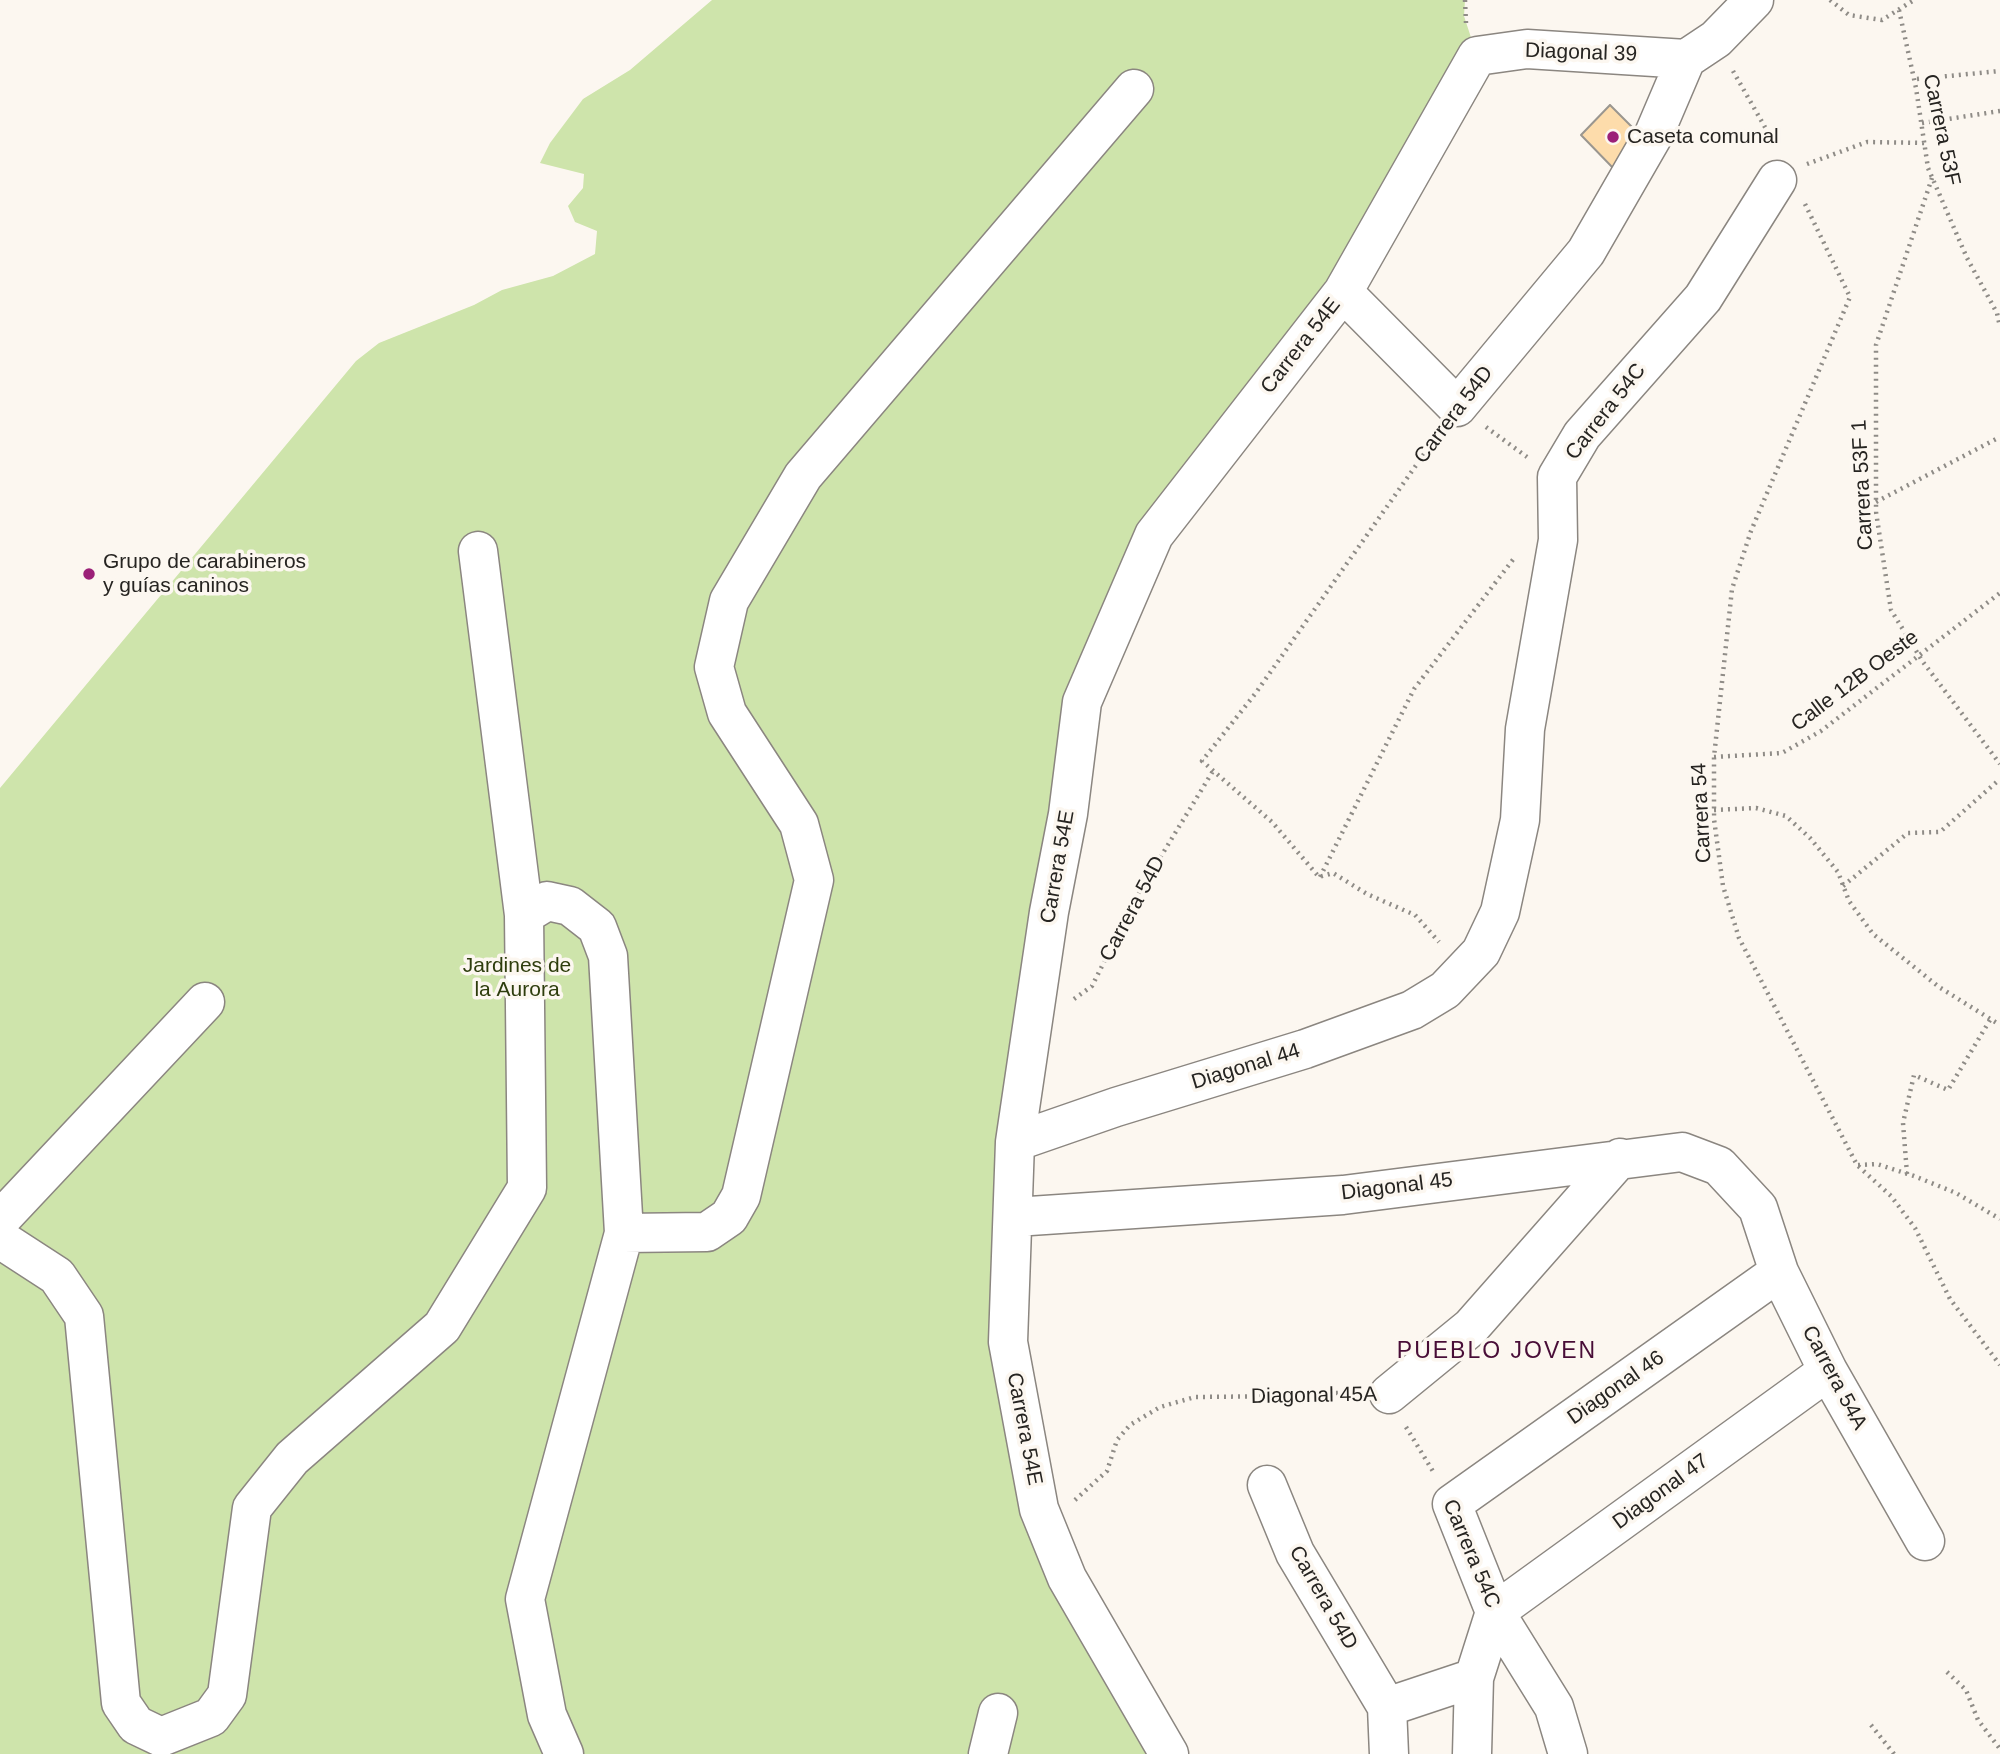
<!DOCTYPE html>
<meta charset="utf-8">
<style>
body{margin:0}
canvas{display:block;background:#fcf7f0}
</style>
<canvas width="2000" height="1754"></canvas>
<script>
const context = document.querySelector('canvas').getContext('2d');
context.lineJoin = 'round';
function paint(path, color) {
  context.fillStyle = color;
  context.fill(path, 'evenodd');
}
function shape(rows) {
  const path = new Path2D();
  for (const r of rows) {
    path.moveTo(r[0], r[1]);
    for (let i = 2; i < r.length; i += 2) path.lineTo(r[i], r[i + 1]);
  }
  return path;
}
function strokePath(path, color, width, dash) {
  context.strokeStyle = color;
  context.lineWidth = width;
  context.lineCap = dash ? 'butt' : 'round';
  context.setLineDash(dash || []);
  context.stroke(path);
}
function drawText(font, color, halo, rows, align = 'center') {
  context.font = font + ' Arial,sans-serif';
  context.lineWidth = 7;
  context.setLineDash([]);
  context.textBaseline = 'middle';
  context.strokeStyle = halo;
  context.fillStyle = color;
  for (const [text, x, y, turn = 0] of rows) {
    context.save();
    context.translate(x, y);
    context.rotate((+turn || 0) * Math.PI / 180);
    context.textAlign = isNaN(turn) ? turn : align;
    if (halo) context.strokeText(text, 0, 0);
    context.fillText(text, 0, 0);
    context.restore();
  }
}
paint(shape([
 [712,0,1465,0,1464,16,1477,56,1343,292,1154,535,1082,702,1015,1217,1039,1509,1169,1754,0,1754,0,788,356,361,379,343,474,305,502,290,553,276,595,254,597,231,575,222,568,206,583,188,584,174,540,163,550,143,583,99,630,70]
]), '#cee4ab');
const building = shape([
 [1610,105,1645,140,1615,170,1581,135,1610,105]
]);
paint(building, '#fddcab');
strokePath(building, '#9a968f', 2);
const minor = shape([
 [1686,59,1716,39,1754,0],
 [1343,292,1457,407,1586,252,1654,134,1686,59],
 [478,551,524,915],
 [1015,1142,1116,1107,1305,1049,1412,1010,1445,990,1481,952,1500,912,1520,820,1525,729,1558,540,1557,477,1582,435,1703,298,1777,180],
 [1015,1217,1343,1195,1682,1152,1719,1166,1758,1208,1779,1272,1828,1371,1925,1541],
 [0,1220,205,1002],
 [624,1233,707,1232,729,1217,741,1196,814,880,799,824,727,713,714,667,729,601,803,476,1134,89],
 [0,1239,57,1276,84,1316,121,1703,136,1725,161,1737,211,1717,227,1695,252,1508,292,1458,442,1327,527,1188,524,915,547,901,570,906,597,927,608,956,624,1233,525,1599,547,1715,564,1754],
 [1389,1394,1471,1327,1620,1158],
 [1267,1485,1295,1553,1387,1707],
 [988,1754,998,1713],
 [1169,1754,1067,1578,1039,1509,1008,1342,1015,1142,1049,912,1068,814,1082,702,1154,535,1343,292,1477,56,1527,49,1686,59],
 [1389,1754,1387,1707,1474,1678,1495,1612,1828,1371],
 [1472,1754,1474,1678],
 [1568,1754,1554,1707,1495,1612,1452,1504,1779,1272]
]);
strokePath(minor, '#8b8680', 41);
strokePath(shape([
 [1465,0,1466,23],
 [1830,0,1849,15,1882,20,1914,0],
 [1899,10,1916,88,1928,168,1967,258,1997,313,2000,327],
 [1733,71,1774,143],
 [1917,79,2000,71],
 [1922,123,2000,111],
 [1807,164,1867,142,1925,143],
 [1932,178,1876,345,1876,512,1891,610,1923,662,2000,764],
 [1805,204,1850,297,1751,531,1732,589,1714,757,1714,819,1723,886,1739,938,1857,1165,1891,1196,1915,1228,1950,1299,2000,1365],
 [1486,427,1527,457],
 [1436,437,1255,694,1202,761,1272,822,1319,877,1333,873,1367,894,1415,915,1439,942],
 [1876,502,2000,437],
 [1714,757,1782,753,1821,731,2000,593],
 [1714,810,1756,808,1786,816,1810,838,1838,872,1849,901,1873,934,1939,987,2000,1025],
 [1320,877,1414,689,1515,557],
 [1843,886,1908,833,1940,832,2000,779],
 [1074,999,1092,986,1141,889,1213,771],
 [1858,1165,1877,1164,1914,1176,1956,1193,2000,1219],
 [1907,1174,1903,1123,1914,1075,1948,1090,1990,1020],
 [1406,1427,1434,1473],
 [1075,1500,1107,1471,1117,1440,1130,1425,1160,1407,1195,1397,1294,1396,1352,1392],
 [1947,1672,1966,1690,1978,1720,2000,1749],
 [1871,1725,1894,1754]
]), '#8f8c87', 4.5, [2, 5]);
strokePath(minor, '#fff', 38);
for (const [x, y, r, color] of [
 [1613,137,7,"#9b2078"],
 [89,574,7,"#9b2078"]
]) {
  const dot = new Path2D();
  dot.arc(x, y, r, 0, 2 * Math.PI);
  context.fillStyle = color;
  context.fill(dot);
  strokePath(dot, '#fcf7f0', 2.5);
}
drawText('21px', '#262421', '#fcf7f0', [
 ["Diagonal 39",1581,53,2],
 ["Carrera 53F",1941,130,78],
 ["Carrera 54E",1301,346,-52],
 ["Carrera 54C",1606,412,-52],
 ["Carrera 54D",1454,415,-53],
 ["Carrera 53F 1",1863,485,-93],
 ["Calle 12B Oeste",1855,681,-37],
 ["Carrera 54",1702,813,-93],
 ["Carrera 54E",1058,867,-80],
 ["Carrera 54D",1133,909,-62],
 ["Diagonal 44",1246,1067,-17],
 ["Diagonal 45",1397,1187,-7],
 ["Carrera 54A",1834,1378,62],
 ["Diagonal 46",1616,1388,-35],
 ["Diagonal 45A",1314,1396,-1],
 ["Carrera 54E",1024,1429,79],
 ["Diagonal 47",1661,1492,-36],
 ["Carrera 54C",1471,1554,67],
 ["Carrera 54D",1323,1598,60]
]);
drawText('21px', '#262421', '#fcf7f0', [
 ["Caseta comunal",1627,137],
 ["Grupo de carabineros",103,562],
 ["y guías caninos",103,586]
], 'left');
drawText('21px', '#2e3d0d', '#fcf7f0', [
 ["Jardines de",517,966],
 ["la Aurora",517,990]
]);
context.letterSpacing = '2px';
drawText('23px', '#480d37', '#fcf7f0', [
 ["PUEBLO JOVEN",1497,1352]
]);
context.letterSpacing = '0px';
</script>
